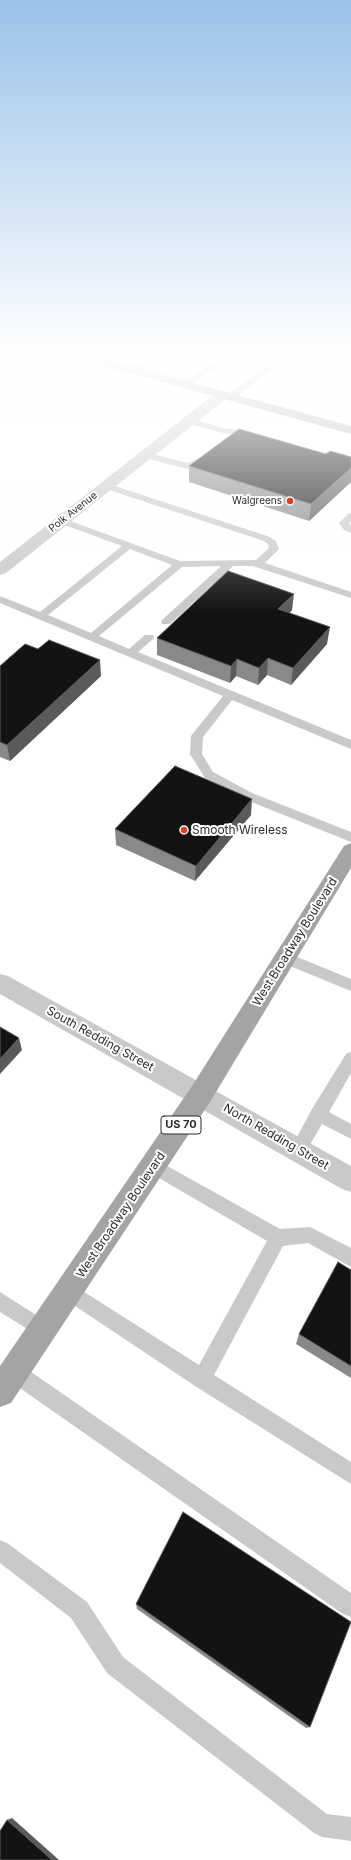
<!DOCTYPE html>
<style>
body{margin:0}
canvas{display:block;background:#fff}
</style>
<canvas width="351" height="1860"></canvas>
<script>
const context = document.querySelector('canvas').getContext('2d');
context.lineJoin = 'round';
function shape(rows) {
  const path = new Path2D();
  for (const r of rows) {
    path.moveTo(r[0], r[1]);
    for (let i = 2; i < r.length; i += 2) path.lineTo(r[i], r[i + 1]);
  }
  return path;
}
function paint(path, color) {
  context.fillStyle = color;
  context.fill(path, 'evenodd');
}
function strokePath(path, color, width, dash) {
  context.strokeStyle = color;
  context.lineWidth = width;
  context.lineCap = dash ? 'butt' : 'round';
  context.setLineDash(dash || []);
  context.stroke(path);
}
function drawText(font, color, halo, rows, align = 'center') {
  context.font = font + ' Inter,sans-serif';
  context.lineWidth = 4;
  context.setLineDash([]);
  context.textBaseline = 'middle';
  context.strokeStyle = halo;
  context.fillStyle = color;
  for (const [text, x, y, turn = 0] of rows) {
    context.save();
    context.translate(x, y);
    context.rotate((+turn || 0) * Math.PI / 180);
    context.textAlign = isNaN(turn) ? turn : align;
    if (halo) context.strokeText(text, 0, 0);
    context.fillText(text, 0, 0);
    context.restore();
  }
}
paint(shape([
 [106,352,115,352,101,362,95,362,95,358,106,352],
 [160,352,169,352,138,373,132,373,132,369,160,352],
 [234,352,243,352,221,364,188,387,182,387,181,385,215,360,234,352],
 [287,352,295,352,233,399,227,399,227,395,287,352],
 [189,418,223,428,253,432,257,435,253,438,223,433,186,423,186,419,189,418],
 [145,452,187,463,205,456,209,459,200,466,187,469,142,457,142,453,145,452],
 [106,483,270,537,276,541,279,549,265,563,351,592,351,598,253,566,233,566,170,624,162,624,161,622,162,620,221,566,182,567,99,636,129,649,145,635,153,635,154,637,153,639,138,652,351,740,351,749,232,700,203,737,202,754,213,772,252,793,351,832,351,842,244,799,205,778,190,754,191,736,223,696,0,603,0,596,40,612,122,546,59,523,57,521,59,519,62,518,180,561,256,560,269,548,268,544,264,541,103,488,101,486,106,483],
 [130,549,172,565,91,633,48,615,130,549],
 [351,513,351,521,349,523,351,526,351,533,344,530,339,523,348,514,351,513],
 [285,952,351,979,351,991,280,962,278,958,280,954,285,952],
 [351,1052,351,1073,329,1112,351,1124,351,1139,322,1124,304,1155,298,1157,292,1155,290,1150,312,1109,346,1054,351,1052],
 [153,1158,280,1229,310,1227,351,1248,351,1267,308,1243,283,1246,214,1375,351,1462,351,1484,195,1386,63,1298,60,1292,63,1286,69,1283,75,1286,199,1365,267,1241,147,1171,145,1166,147,1161,153,1158],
 [0,1292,49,1323,52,1329,49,1335,43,1338,37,1335,0,1312,0,1292],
 [14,1363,21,1365,351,1593,351,1617,343,1614,7,1379,5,1372,7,1365,14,1363],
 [0,1540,7,1543,87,1602,123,1657,327,1814,351,1817,351,1841,322,1837,314,1833,107,1673,71,1618,0,1563,0,1540]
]), '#c9c9c9');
paint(shape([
 [222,391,227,392,228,395,227,398,6,573,0,575,0,562,217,392,222,391],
 [0,974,8,976,351,1166,351,1192,342,1189,0,994,0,974]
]), '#c9c9c9');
paint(shape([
 [62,352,80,352,351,426,351,434,64,355,62,352]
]), '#b6b6b6');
paint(shape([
 [351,843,351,868,210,1102,11,1403,0,1407,0,1366,192,1086,344,846,351,843]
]), '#a4a4a4');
paint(shape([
 [326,454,351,457,351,482,309,521,189,482,189,466],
 [292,610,290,613,327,644,291,685,267,675,258,685,236,676,230,683,157,655,157,638],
 [0,666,101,676,10,761,0,757],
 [251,815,195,881,116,845,115,829],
 [351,1270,351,1378,296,1344,299,1334],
 [136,1604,310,1727,306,1728,137,1609]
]), '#898989');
paint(shape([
 [351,468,351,482,309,521,311,504],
 [294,594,292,610,277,626,278,609],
 [330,627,327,644,291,685,293,668],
 [268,658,267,675,258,685,259,668],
 [237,659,236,676,230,683,231,666],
 [100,660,101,676,10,761,7,745],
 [252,799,251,815,195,881,196,866],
 [19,1038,22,1050,0,1074,0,1059],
 [12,1818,59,1860,52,1860,7,1820]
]), '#5a5a5a');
const building = shape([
 [239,429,326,454,330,451,351,457,351,468,311,504,189,466,239,429],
 [228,571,294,594,278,609,330,627,293,668,268,658,259,668,237,659,231,666,157,638,228,571],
 [49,640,100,660,7,745,0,742,0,666,25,644,38,649,49,640],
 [175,766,252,799,196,866,115,829,175,766],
 [0,1027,19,1038,0,1059,0,1027],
 [338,1262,351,1270,351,1366,299,1334,338,1262],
 [183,1512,351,1622,310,1727,136,1604,183,1512],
 [7,1820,52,1860,0,1860,0,1831,7,1820]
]);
paint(building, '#131313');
strokePath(building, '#5a5a5a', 1);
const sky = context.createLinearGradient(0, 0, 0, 612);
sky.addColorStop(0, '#9ac2e9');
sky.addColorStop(0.58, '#fff');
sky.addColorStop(1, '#ffffff00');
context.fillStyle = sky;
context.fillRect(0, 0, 351, 612);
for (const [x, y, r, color] of [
 [290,501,4,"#e63b2b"],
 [184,830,4,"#e63b2b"]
]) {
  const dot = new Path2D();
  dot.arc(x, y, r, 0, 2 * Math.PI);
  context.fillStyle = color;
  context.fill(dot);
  strokePath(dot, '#fff', 1.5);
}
drawText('10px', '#2c2c2c', '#fff', [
 ["Walgreens",282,501]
], 'right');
drawText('10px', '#2c2c2c', '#fff', [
 ["Polk Avenue",73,512,-38]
]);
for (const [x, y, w] of [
 [181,1125,40]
]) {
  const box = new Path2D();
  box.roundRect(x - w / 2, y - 9, w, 18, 3);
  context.fillStyle = '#fff';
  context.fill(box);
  strokePath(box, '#2c2c2c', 1);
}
drawText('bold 11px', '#2c2c2c', null, [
 ["US 70",181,1125]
]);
drawText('12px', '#2c2c2c', '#fff', [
 ["Smooth Wireless",192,830]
], 'left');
drawText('12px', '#2c2c2c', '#fff', [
 ["West Broadway Boulevard",295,942,-58],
 ["South Redding Street",100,1039,29],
 ["North Redding Street",276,1137,30],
 ["West Broadway Boulevard",121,1215,-56]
]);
</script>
